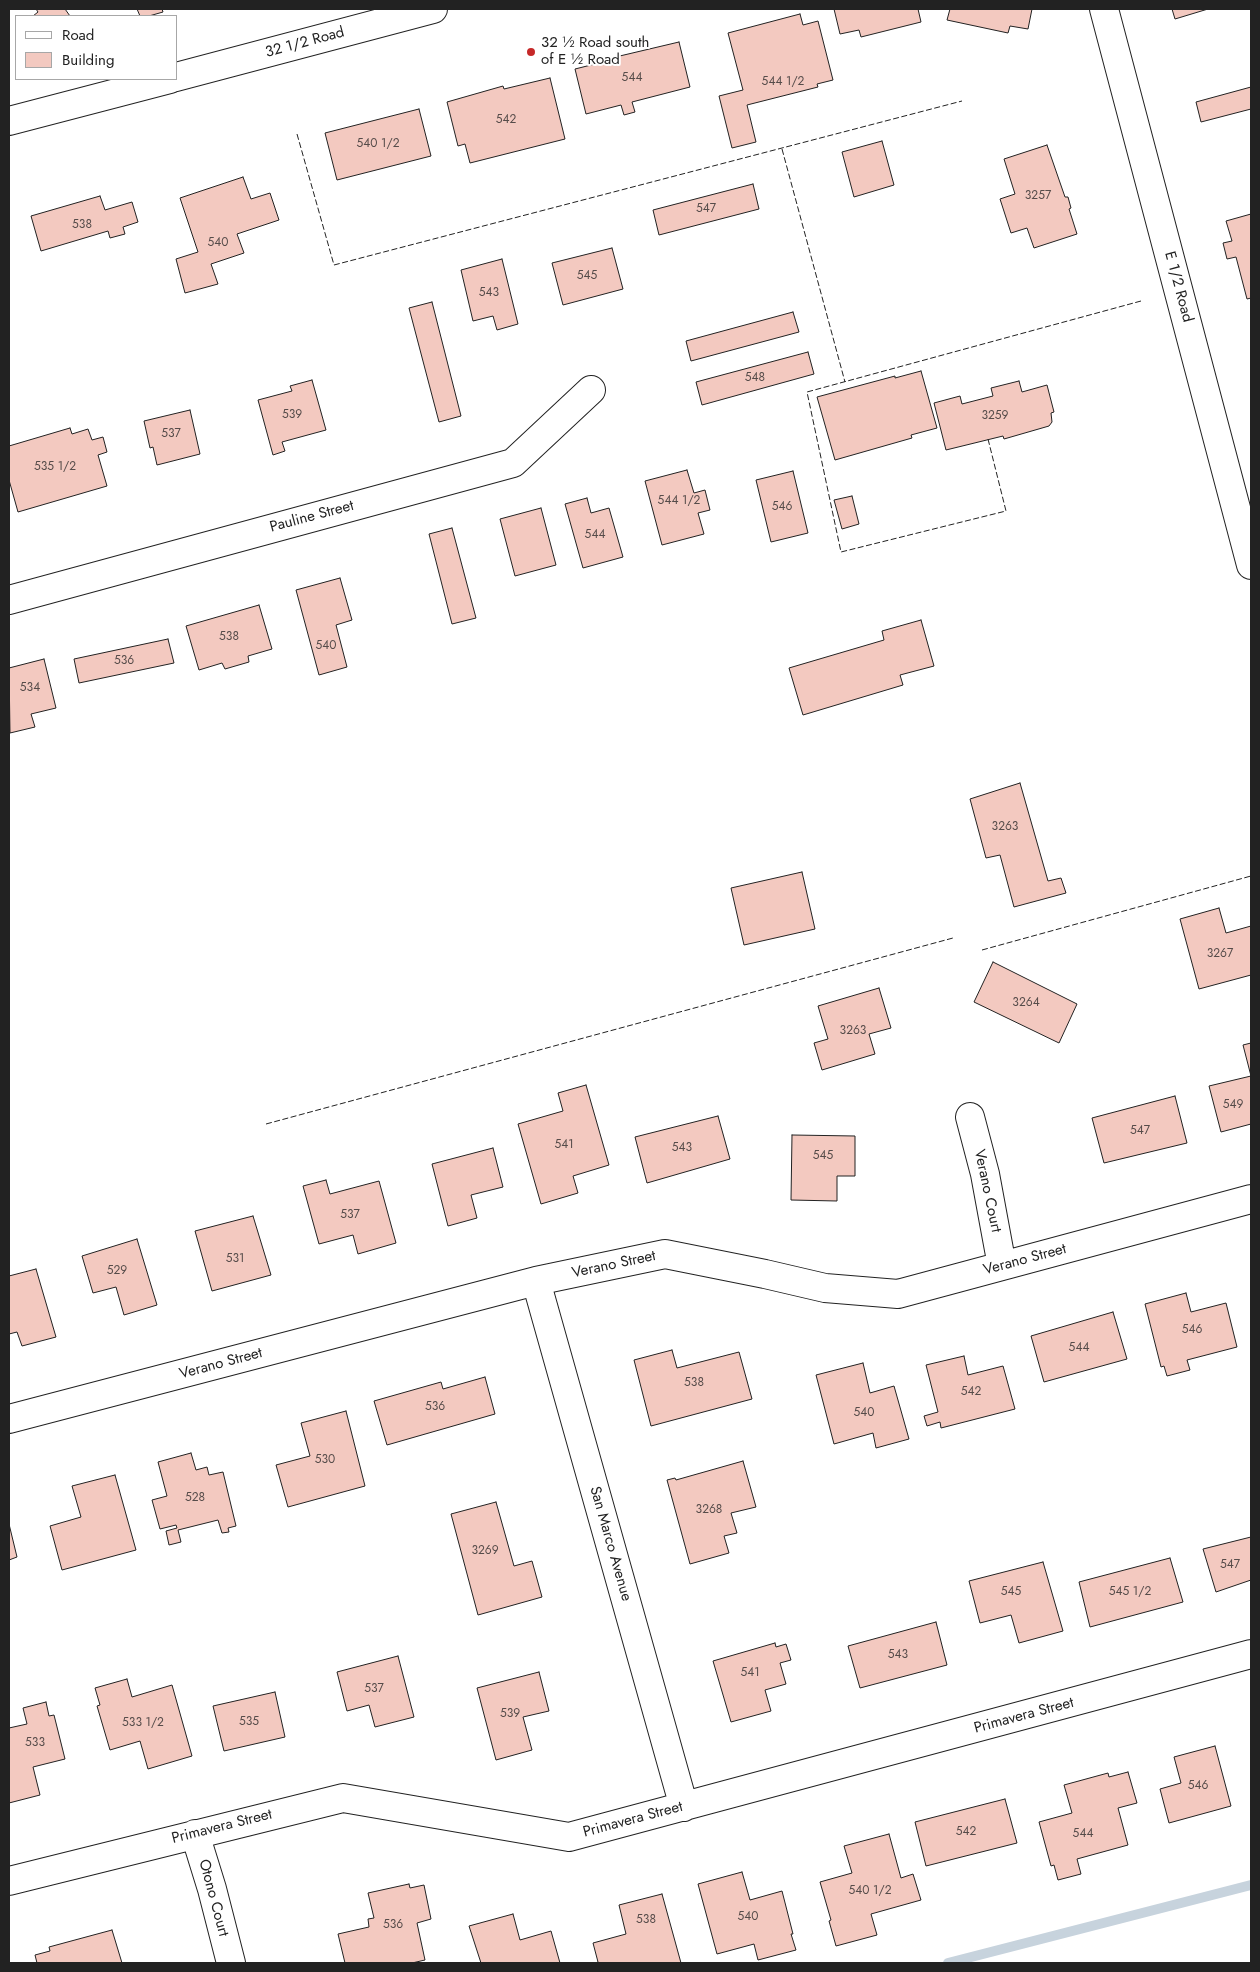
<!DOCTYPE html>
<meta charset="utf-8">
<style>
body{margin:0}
#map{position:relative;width:1260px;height:1972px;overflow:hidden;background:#fff;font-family:Jost,sans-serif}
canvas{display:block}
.frame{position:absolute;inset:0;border:10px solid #222;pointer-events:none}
.legend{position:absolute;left:15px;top:15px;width:162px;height:65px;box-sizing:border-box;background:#fff;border:1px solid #a7a7a7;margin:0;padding:6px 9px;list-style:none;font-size:15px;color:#222}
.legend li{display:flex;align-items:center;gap:10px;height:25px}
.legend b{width:25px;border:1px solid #a7a7a7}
</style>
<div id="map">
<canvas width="1260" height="1972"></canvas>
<div class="frame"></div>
<ul class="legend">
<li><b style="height:6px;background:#fff"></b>Road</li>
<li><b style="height:14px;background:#f3c9c0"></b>Building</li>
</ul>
</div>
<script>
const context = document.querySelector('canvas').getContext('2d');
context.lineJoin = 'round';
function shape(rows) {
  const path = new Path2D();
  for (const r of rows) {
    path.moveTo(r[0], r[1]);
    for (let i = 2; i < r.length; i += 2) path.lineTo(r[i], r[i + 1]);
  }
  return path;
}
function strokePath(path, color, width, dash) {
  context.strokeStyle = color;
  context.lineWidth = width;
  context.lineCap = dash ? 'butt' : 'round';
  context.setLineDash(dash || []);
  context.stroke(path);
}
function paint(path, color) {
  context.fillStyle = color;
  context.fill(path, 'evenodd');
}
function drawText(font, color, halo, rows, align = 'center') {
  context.font = font + ' Jost,sans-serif';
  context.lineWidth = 4;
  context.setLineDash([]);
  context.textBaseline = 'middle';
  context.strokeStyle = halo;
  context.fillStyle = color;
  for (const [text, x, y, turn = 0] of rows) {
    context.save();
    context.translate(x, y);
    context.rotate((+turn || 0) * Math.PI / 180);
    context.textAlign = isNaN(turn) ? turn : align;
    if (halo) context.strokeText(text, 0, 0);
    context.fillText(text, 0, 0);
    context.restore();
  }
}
strokePath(shape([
 [948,1963,1251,1885]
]), '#c7d3dd', 10);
const building = shape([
 [36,9,65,9,70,16,33,16,38,12,36,9],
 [137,9,162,9,163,12,149,16,140,16,137,9],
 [834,9,918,9,921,22,861,37,859,30,840,34,834,9],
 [950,9,1032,9,1028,29,1010,26,1008,33,947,20,950,9],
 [1172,9,1208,9,1175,19,1172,9],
 [800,14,803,25,818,21,833,80,817,84,818,87,747,105,756,142,732,148,719,96,743,90,728,33,800,14],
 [679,42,690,87,632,102,635,112,624,115,621,105,586,114,575,69,607,61,607,59,679,42],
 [550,78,565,139,470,163,465,144,458,146,447,102,503,86,504,89,550,78],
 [1251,87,1251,109,1201,122,1196,102,1251,87],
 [419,109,431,156,337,180,325,133,419,109],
 [882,141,894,185,854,197,842,152,882,141],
 [1047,145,1065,197,1068,197,1071,208,1069,209,1077,234,1034,248,1027,228,1011,233,1000,199,1015,194,1004,159,1047,145],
 [243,177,251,199,270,193,279,220,237,234,244,253,211,264,218,284,185,293,176,259,198,252,180,198,243,177],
 [753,184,759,209,659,235,653,210,753,184],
 [100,196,105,210,132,202,138,222,123,227,125,234,110,238,108,231,41,251,31,216,100,196],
 [1251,214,1251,298,1247,299,1236,257,1227,259,1223,243,1232,241,1226,221,1251,214],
 [612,248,623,289,563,305,552,263,612,248],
 [502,259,518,324,497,330,493,316,473,321,461,270,502,259],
 [432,302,461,416,439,422,409,308,432,302],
 [793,312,799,332,691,361,686,341,793,312],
 [808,352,814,374,702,405,696,382,808,352],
 [921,371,937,428,911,435,912,438,835,460,817,397,895,376,895,378,921,371],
 [312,380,326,430,282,442,285,451,273,455,258,400,292,391,290,386,312,380],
 [1019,381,1022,392,1047,385,1054,412,1051,413,1052,422,1049,426,1004,439,1003,436,946,450,934,403,960,396,962,404,993,396,991,388,1019,381],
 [190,410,200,454,157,465,153,447,150,448,144,421,190,410],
 [70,428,72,434,88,429,92,440,103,437,107,452,98,455,107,486,18,512,9,480,9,446,70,428],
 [687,470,694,493,705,490,710,510,698,513,704,534,662,545,645,481,687,470],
 [793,471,808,533,771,542,756,480,793,471],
 [852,496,859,524,842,529,834,500,852,496],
 [587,498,591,513,609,508,623,557,583,568,565,504,587,498],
 [541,508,556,565,515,576,500,519,541,508],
 [452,528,476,618,452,624,429,534,452,528],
 [340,578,352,620,336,625,347,667,319,675,296,590,340,578],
 [259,605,272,649,248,656,249,662,225,669,222,663,199,670,186,626,259,605],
 [921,620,934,666,900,675,903,685,803,715,789,668,884,640,882,631,921,620],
 [168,639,174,663,79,683,74,659,168,639],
 [44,659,56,708,31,714,35,727,10,733,9,668,44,659],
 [1020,783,1048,881,1061,878,1066,893,1014,907,1000,855,986,858,970,799,1020,783],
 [802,872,815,929,744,945,731,888,802,872],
 [1219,908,1226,933,1251,926,1251,975,1199,989,1180,919,1219,908],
 [993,962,1077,1004,1059,1043,974,1002,993,962],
 [879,988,891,1028,869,1034,875,1054,822,1070,814,1043,828,1039,818,1006,879,988],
 [1251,1043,1251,1124,1221,1132,1209,1086,1251,1076,1243,1045,1251,1043],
 [586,1085,609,1165,573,1176,578,1193,541,1204,518,1124,563,1111,558,1093,586,1085],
 [1175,1096,1187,1143,1104,1163,1092,1118,1175,1096],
 [718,1116,730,1159,647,1183,635,1137,718,1116],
 [792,1135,855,1136,855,1176,837,1176,837,1201,791,1200,792,1135],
 [493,1148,503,1187,471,1195,477,1218,448,1226,432,1164,493,1148],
 [326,1180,330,1194,379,1181,396,1243,358,1254,353,1235,319,1244,303,1186,326,1180],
 [253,1216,271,1275,212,1291,195,1231,253,1216],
 [137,1239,157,1305,124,1315,116,1287,93,1293,82,1256,137,1239],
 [36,1269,56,1337,22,1346,17,1332,9,1334,9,1276,36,1269],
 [1186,1293,1191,1312,1226,1303,1237,1347,1187,1360,1190,1370,1167,1376,1164,1366,1161,1367,1145,1304,1186,1293],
 [1113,1312,1127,1359,1044,1382,1031,1336,1113,1312],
 [672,1350,677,1368,739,1352,752,1399,651,1426,634,1360,672,1350],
 [964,1356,968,1375,1003,1366,1015,1409,941,1428,940,1422,927,1426,924,1416,938,1412,926,1365,964,1356],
 [863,1363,870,1393,894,1386,909,1439,876,1448,873,1433,834,1444,816,1375,863,1363],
 [485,1377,495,1414,387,1445,374,1401,441,1382,443,1389,485,1377],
 [346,1411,365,1486,288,1507,276,1465,310,1456,301,1423,346,1411],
 [191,1453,196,1470,207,1467,209,1475,223,1472,236,1526,228,1528,229,1532,222,1533,218,1520,178,1530,181,1542,169,1545,166,1531,177,1528,176,1525,160,1529,152,1500,167,1496,158,1462,191,1453],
 [743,1461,756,1507,731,1513,737,1533,724,1536,729,1553,690,1564,667,1480,675,1478,676,1480,743,1461],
 [115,1475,136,1550,62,1570,50,1526,81,1517,72,1486,115,1475],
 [496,1502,514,1566,532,1561,542,1597,478,1615,451,1514,496,1502],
 [9,1524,17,1557,9,1560,9,1524],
 [1251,1537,1251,1580,1216,1592,1203,1549,1251,1537],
 [1170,1558,1183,1602,1090,1627,1079,1582,1170,1558],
 [1043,1562,1063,1631,1019,1643,1011,1615,980,1623,969,1581,1043,1562],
 [936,1622,947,1665,860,1688,848,1646,936,1622],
 [775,1643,776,1647,786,1644,791,1660,780,1663,786,1684,765,1690,771,1711,731,1722,713,1661,775,1643],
 [398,1656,414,1717,375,1727,369,1705,347,1711,337,1672,398,1656],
 [539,1672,549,1711,523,1717,532,1750,496,1760,477,1688,539,1672],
 [127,1679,132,1697,172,1685,192,1756,148,1769,140,1741,110,1750,97,1706,100,1705,95,1688,127,1679],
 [275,1692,285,1737,224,1751,213,1706,275,1692],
 [46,1702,49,1716,54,1715,65,1759,33,1767,40,1795,9,1803,9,1728,27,1724,23,1708,46,1702],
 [1215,1746,1231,1806,1169,1823,1160,1789,1181,1783,1174,1757,1215,1746],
 [1128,1772,1137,1803,1118,1808,1128,1845,1077,1859,1081,1874,1058,1880,1054,1865,1051,1866,1039,1822,1072,1813,1064,1785,1108,1773,1109,1777,1128,1772],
 [1005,1799,1017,1843,926,1866,915,1822,1005,1799],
 [889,1834,901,1878,913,1874,921,1900,871,1914,877,1935,836,1946,829,1921,831,1920,820,1882,852,1873,844,1846,889,1834],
 [742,1872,750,1900,782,1891,793,1934,791,1934,796,1950,758,1960,754,1944,717,1954,698,1884,742,1872],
 [409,1884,410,1888,424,1885,431,1919,417,1923,425,1960,412,1963,345,1963,338,1934,369,1927,368,1919,374,1918,368,1893,409,1884],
 [662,1894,681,1963,596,1963,598,1962,593,1943,626,1934,619,1905,662,1894],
 [513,1914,520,1940,551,1931,560,1963,481,1963,469,1926,513,1914],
 [112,1930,122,1963,37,1963,35,1955,50,1951,49,1947,112,1930]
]);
paint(building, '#f3c9c0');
strokePath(building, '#222', 1);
const minor = shape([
 [1104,9,1251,565],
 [176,77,433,9],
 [9,121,170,79],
 [9,600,513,463,591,390],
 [970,1117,985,1174,1002,1266],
 [536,1281,684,1807],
 [9,1419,536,1281,665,1254,765,1274,825,1288,898,1294,1251,1199],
 [195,1834,212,1889,231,1963],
 [9,1881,343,1798,569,1837,1251,1654]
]);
strokePath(minor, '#222', 30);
strokePath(minor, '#fff', 28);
strokePath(shape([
 [297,134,334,265,962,101],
 [782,149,845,382],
 [988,439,1006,511,841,552,807,392,1141,301],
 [982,950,1251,876],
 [266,1124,953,938]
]), '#222', 1, [6, 2.5]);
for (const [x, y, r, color] of [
 [531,52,5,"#c62828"]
]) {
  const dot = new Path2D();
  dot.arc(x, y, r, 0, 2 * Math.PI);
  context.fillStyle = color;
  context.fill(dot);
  strokePath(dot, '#fff', 2);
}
drawText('12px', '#564c4a', null, [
 ["544",632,78],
 ["544 1/2",783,82],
 ["542",506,120],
 ["540 1/2",378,144],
 ["3257",1038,196],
 ["547",706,209],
 ["538",82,225],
 ["540",218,243],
 ["545",587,276],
 ["543",489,293],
 ["548",755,378],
 ["539",292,415],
 ["3259",995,416],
 ["537",171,434],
 ["535 1/2",55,467],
 ["544 1/2",679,501],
 ["546",782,507],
 ["544",595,535],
 ["538",229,637],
 ["540",326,646],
 ["536",124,661],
 ["534",30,688],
 ["3263",1005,827],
 ["3267",1220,954],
 ["3264",1026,1003],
 ["3263",853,1031],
 ["549",1233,1105],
 ["547",1140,1131],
 ["541",564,1145],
 ["543",682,1148],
 ["545",823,1156],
 ["537",350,1215],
 ["531",235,1259],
 ["529",117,1271],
 ["546",1192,1330],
 ["544",1079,1348],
 ["538",694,1383],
 ["542",971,1392],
 ["536",435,1407],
 ["540",864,1413],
 ["530",325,1460],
 ["528",195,1498],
 ["3268",709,1510],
 ["3269",485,1551],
 ["547",1230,1565],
 ["545",1011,1592],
 ["545 1/2",1130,1592],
 ["543",898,1655],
 ["541",750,1673],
 ["537",374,1689],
 ["539",510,1714],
 ["535",249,1722],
 ["533 1/2",143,1723],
 ["533",35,1743],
 ["546",1198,1786],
 ["542",966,1832],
 ["544",1083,1834],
 ["540 1/2",870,1891],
 ["540",748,1917],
 ["538",646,1920],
 ["536",393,1925]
]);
drawText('15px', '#222', '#fff', [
 ["32 1/2 Road",305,43,-15],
 ["E 1/2 Road",1178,287,75],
 ["Pauline Street",312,517,-15],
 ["Verano Court",987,1191,78],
 ["Verano Street",1025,1260,-15],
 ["Verano Street",614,1265,-12],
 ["Verano Street",221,1364,-15],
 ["San Marco Avenue",610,1544,74],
 ["Primavera Street",1024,1716,-15],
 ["Primavera Street",633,1820,-15],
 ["Primavera Street",222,1827,-14],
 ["Otono Court",213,1898,75]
]);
drawText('15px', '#222', '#fff', [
 ["32 ½ Road south",541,43],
 ["of E ½ Road",541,60]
], 'left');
</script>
